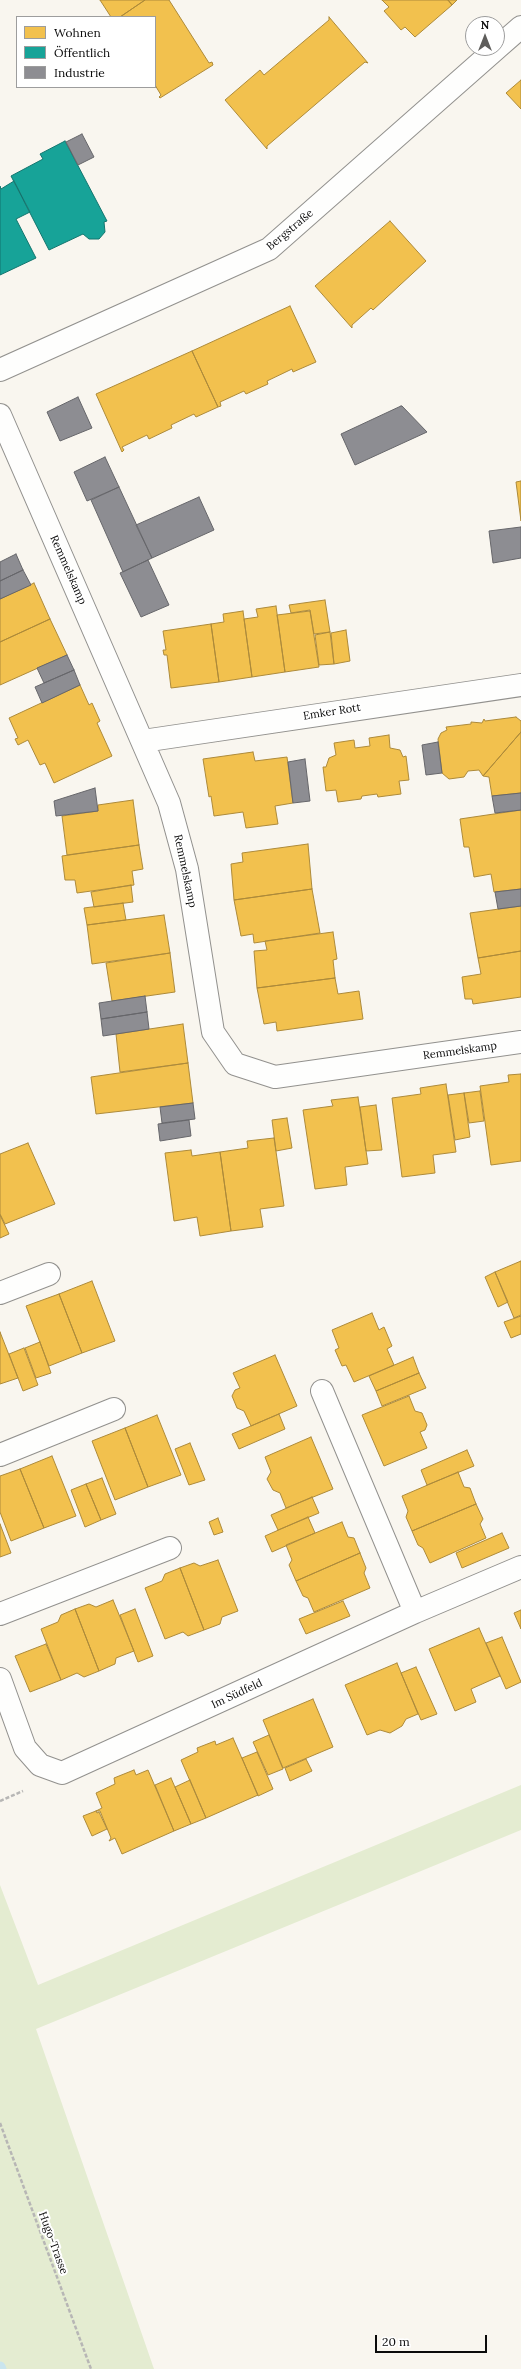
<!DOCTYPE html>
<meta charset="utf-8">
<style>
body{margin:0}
#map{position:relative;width:521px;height:2369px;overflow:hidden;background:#f9f6ef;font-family:Lora,serif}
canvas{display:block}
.legend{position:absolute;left:16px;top:16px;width:140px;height:72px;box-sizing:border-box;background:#fff;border:1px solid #9d9d9d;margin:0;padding:5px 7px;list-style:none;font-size:12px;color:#0b0b0b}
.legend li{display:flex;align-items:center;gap:8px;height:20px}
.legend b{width:20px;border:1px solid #9d9d9d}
.north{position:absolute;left:465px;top:16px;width:40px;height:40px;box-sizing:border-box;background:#fff;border:1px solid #9d9d9d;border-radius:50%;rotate:0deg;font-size:11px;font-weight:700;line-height:16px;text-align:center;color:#0b0b0b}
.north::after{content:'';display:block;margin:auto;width:14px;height:18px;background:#5e5d5b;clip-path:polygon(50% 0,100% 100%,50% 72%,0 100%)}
.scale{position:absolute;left:375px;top:2335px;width:112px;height:18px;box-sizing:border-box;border:2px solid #0b0b0b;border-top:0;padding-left:5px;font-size:12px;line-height:14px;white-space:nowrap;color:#0b0b0b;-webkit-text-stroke:3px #fff;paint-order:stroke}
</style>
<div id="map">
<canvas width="521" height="2369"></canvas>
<ul class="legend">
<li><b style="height:11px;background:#f2c14e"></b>Wohnen</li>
<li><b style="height:11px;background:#17a398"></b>Öffentlich</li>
<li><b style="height:11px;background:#8d8d92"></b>Industrie</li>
</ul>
<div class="north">N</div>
<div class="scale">20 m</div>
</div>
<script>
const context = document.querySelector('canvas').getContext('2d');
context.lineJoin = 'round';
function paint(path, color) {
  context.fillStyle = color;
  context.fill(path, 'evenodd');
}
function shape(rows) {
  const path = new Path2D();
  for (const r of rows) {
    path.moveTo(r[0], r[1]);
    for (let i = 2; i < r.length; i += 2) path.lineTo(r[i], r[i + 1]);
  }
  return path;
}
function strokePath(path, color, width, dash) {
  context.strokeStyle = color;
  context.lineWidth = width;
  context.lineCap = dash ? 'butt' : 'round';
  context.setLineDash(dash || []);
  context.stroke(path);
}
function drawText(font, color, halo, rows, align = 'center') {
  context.font = font + ' Lora,serif';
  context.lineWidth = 4;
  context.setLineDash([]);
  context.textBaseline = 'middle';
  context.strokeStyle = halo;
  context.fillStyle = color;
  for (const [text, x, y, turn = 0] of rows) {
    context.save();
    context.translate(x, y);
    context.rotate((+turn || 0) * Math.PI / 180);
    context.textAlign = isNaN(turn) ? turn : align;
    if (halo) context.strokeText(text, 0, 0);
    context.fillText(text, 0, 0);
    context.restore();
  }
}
paint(shape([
 [521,1785,521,1830,36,2029,154,2369,0,2369,0,1885,38,1985]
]), '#e4ecd1');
const homes = shape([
 [100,0,145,0,120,17,111,17,100,0],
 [145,0,169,0,209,63,212,62,213,65,160,98,159,97,161,95,155,85,155,17,120,17,145,0],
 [382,0,448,0,452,5,415,37,405,27,401,30,384,11,389,7,382,0],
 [448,0,457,0,452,5,448,0],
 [329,17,368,63,365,62,267,146,267,149,225,100,260,70,264,75,329,20,329,17],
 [521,80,521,109,506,93,521,80],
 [390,221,426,261,373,310,371,308,352,325,352,328,315,286,390,221],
 [290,306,316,362,293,372,292,369,267,381,268,384,246,394,244,391,220,402,221,406,218,407,192,351,290,306],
 [192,351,218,407,196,417,194,414,171,425,172,428,149,439,147,435,122,447,124,450,122,452,96,394,192,351],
 [521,481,521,521,516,482,521,481],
 [34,583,50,619,0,642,0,599,34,583],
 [325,600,330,632,314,634,310,610,291,613,289,605,325,600],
 [276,606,285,672,252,677,244,619,258,617,256,609,276,606],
 [243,611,252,677,219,682,211,624,224,622,223,614,243,611],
 [310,611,319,667,285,672,277,615,310,611],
 [50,619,67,655,0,685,0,642,50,619],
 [211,624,219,682,171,688,167,655,164,655,163,650,166,650,163,631,211,624],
 [346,630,350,661,334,664,331,633,346,630],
 [330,632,334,664,319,665,315,635,330,632],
 [80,685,89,705,92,703,100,721,97,723,112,756,54,783,45,763,40,765,28,740,18,745,15,739,18,738,9,718,80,685],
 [516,717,521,721,521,732,483,776,479,770,468,771,464,777,449,779,442,773,438,739,441,733,447,730,446,727,471,724,471,722,482,723,484,719,485,721,516,717],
 [521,732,521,793,492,796,489,777,483,776,521,732],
 [389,735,390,748,400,750,403,757,406,756,409,780,399,781,401,794,378,797,377,794,362,796,361,799,338,802,336,790,326,791,323,767,326,767,329,758,336,755,334,743,354,740,355,748,370,746,369,738,389,735],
 [253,752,255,761,287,757,293,803,275,806,278,824,246,828,243,812,214,816,211,796,209,797,203,759,253,752],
 [133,800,139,845,67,855,62,816,98,811,98,805,133,800],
 [521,810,521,889,494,892,491,874,474,877,469,847,464,847,460,819,521,810],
 [308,844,312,889,234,900,231,864,243,862,242,853,308,844],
 [139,845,143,869,132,871,134,885,77,893,75,880,65,880,62,856,139,845],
 [131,885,133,902,94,907,91,892,131,885],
 [312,889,320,933,254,943,253,934,241,936,234,900,312,889],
 [123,903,126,920,87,925,84,908,123,903],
 [521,906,521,951,478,958,470,913,521,906],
 [164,915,170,953,92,964,87,925,164,915],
 [333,932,337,959,333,960,335,978,257,988,254,951,267,950,265,941,333,932],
 [521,951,521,997,473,1004,472,999,465,999,462,977,481,974,478,958,521,951],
 [170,953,175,992,112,1001,106,963,170,953],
 [335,978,338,994,359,991,363,1019,277,1031,276,1022,264,1024,257,988,335,978],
 [183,1024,188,1063,120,1072,116,1034,183,1024],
 [188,1063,193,1103,96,1114,91,1077,188,1063],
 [521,1074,521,1161,491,1165,480,1086,509,1082,508,1075,521,1074],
 [446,1084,456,1152,433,1155,435,1173,402,1177,392,1098,421,1094,420,1088,446,1084],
 [480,1091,484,1121,469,1123,464,1093,480,1091],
 [464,1093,470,1137,455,1140,448,1095,464,1093],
 [358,1097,368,1164,345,1167,347,1185,315,1189,303,1110,333,1106,331,1100,358,1097],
 [376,1105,382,1150,366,1151,360,1107,376,1105],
 [287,1118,292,1148,276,1151,272,1120,287,1118],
 [274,1138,284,1206,260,1209,263,1227,231,1231,220,1152,248,1148,247,1141,274,1138],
 [28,1143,55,1204,5,1224,0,1214,0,1154,28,1143],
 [191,1150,192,1156,220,1152,231,1231,200,1236,197,1217,174,1221,165,1153,191,1150],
 [0,1215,9,1234,0,1238,0,1215],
 [521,1261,521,1315,514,1318,495,1272,521,1261],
 [495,1272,508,1302,498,1307,485,1277,495,1272],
 [92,1281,115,1341,82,1353,59,1294,92,1281],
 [59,1294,82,1353,49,1366,26,1306,59,1294],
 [372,1313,379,1330,384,1327,392,1346,387,1349,394,1365,354,1382,346,1365,342,1366,335,1350,339,1348,332,1330,372,1313],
 [521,1316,521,1334,511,1338,504,1322,521,1316],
 [0,1332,18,1378,0,1384,0,1332],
 [40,1342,51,1373,36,1378,25,1348,40,1342],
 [24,1348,38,1385,23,1391,9,1354,24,1348],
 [275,1355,297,1406,251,1426,244,1411,237,1408,232,1396,235,1390,240,1388,233,1373,275,1355],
 [413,1357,419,1373,376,1391,369,1376,413,1357],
 [419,1373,426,1388,382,1406,376,1391,419,1373],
 [409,1396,415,1411,422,1413,427,1425,425,1430,420,1432,427,1448,384,1466,362,1415,409,1396],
 [279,1414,285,1429,239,1449,232,1434,279,1414],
 [157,1415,181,1475,148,1487,125,1428,157,1415],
 [125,1428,148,1487,115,1500,92,1441,125,1428],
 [311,1437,333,1489,286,1508,280,1493,273,1490,267,1479,271,1472,265,1457,311,1437],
 [190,1443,205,1480,189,1485,175,1449,190,1443],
 [467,1450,474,1466,427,1485,421,1470,467,1450],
 [52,1456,76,1516,44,1528,20,1469,52,1456],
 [20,1469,44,1528,11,1541,0,1512,0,1476,20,1469],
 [458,1472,464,1487,470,1488,476,1504,412,1531,406,1517,408,1511,402,1496,458,1472],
 [102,1478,116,1514,101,1520,86,1484,102,1478],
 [86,1484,101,1520,85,1527,71,1490,86,1484],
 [312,1497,319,1513,278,1530,271,1515,312,1497],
 [476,1504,483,1519,480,1524,486,1538,430,1563,423,1548,418,1545,412,1531,476,1504],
 [308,1517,315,1533,272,1552,265,1536,308,1517],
 [218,1518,223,1532,214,1535,209,1522,218,1518],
 [342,1522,348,1537,354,1538,360,1553,296,1581,289,1565,292,1560,286,1545,342,1522],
 [0,1524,11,1553,0,1557,0,1524],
 [502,1533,509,1548,462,1568,456,1553,502,1533],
 [360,1553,366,1568,364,1573,370,1588,314,1612,308,1598,303,1596,296,1581,360,1553],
 [218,1560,238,1611,222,1617,220,1624,204,1630,180,1568,194,1563,200,1566,218,1560],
 [180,1568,204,1630,188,1636,183,1632,165,1639,145,1588,162,1581,165,1574,180,1568],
 [113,1600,134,1651,116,1658,115,1664,99,1671,75,1609,89,1604,96,1607,113,1600],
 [343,1601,350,1616,306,1634,299,1619,343,1601],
 [75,1609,99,1671,84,1677,77,1673,61,1680,41,1629,58,1622,61,1615,75,1609],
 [135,1609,153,1656,138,1662,120,1615,135,1609],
 [521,1610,521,1629,514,1613,521,1610],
 [479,1628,500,1676,471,1689,476,1702,455,1711,429,1649,479,1628],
 [502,1637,521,1682,506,1689,486,1643,502,1637],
 [46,1644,61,1680,30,1692,15,1656,46,1644],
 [397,1663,418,1714,406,1719,402,1726,390,1733,380,1730,367,1735,345,1685,397,1663],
 [416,1667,437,1714,421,1720,401,1673,416,1667],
 [313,1699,333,1747,283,1768,263,1720,313,1699],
 [269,1735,283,1769,268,1775,253,1742,269,1735],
 [233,1738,258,1795,206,1818,181,1760,198,1752,197,1748,215,1741,216,1745,233,1738],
 [257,1752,273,1789,258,1796,242,1758,257,1752],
 [306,1759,312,1771,290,1781,285,1768,306,1759],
 [134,1770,136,1775,148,1770,174,1831,122,1854,115,1838,109,1841,111,1838,100,1811,96,1811,102,1808,96,1793,115,1784,114,1778,134,1770],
 [171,1778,191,1824,174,1831,155,1785,171,1778],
 [190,1780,206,1818,191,1824,175,1787,190,1780],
 [96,1811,97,1813,99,1812,107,1829,92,1836,83,1816,96,1811]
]);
paint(homes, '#f2c14e');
strokePath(homes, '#ad8a3a', 1);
const public = shape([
 [65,141,107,221,104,222,105,232,99,239,89,239,83,234,49,250,11,176,43,159,40,154,65,141],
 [14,181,30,212,16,219,36,258,0,275,0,186,1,189,14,181]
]);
paint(public, '#17a398');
strokePath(public, '#13756e', 1);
const industry = shape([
 [82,134,94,157,78,165,66,142,82,134],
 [78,397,92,428,60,441,47,412,78,397],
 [401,406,402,406,427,432,355,465,341,434,401,406],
 [105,457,119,487,87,501,74,472,105,457],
 [119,487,152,558,123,572,91,500,119,487],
 [199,497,214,530,152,558,136,525,199,497],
 [521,527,521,558,493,563,489,531,521,527],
 [16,554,23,570,0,581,0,562,16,554],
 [148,560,169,605,141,617,120,573,148,560],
 [23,570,31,585,0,599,0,581,23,570],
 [67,655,74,670,44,683,37,668,67,655],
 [74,670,80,685,42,703,35,687,74,670],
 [438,742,442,773,426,775,422,745,438,742],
 [305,759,310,801,293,803,288,762,305,759],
 [95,788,98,811,56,816,54,801,95,788],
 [521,793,521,810,495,813,492,796,521,793],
 [521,889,521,906,498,909,495,892,521,889],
 [145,996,147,1012,101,1019,99,1003,145,996],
 [147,1012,149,1029,103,1036,101,1019,147,1012],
 [193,1103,195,1119,162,1123,160,1107,193,1103],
 [189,1120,191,1136,160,1141,158,1124,189,1120]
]);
paint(industry, '#8d8d92');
strokePath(industry, '#66666a', 1);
strokePath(shape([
 [0,2367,1,2369]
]), '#cae5ee', 11);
const minor = shape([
 [497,48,521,27],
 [0,370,269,249,497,48],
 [0,415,169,803,187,869,213,1032,235,1064,275,1077,521,1042],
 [143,741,521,685],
 [0,1293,49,1274],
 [322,1391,415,1612],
 [0,1455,114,1409],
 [0,1614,170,1548],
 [0,1679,25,1748,40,1765,62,1773,415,1612,521,1567]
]);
strokePath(minor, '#92918e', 24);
strokePath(shape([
 [0,1801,23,1791],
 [0,2123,91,2369]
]), '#b7b6b5', 2.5, [4, 2]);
strokePath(minor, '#fefefd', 22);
drawText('11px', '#0b0b0b', '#fff', [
 ["Bergstraße",290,230,-40],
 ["Remmelskamp",68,570,66],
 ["Emker Rott",332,712,-9],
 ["Remmelskamp",185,871,78],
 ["Remmelskamp",460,1051,-8],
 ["Im Südfeld",237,1694,-25],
 ["Hugo-Trasse",53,2243,70]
]);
</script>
